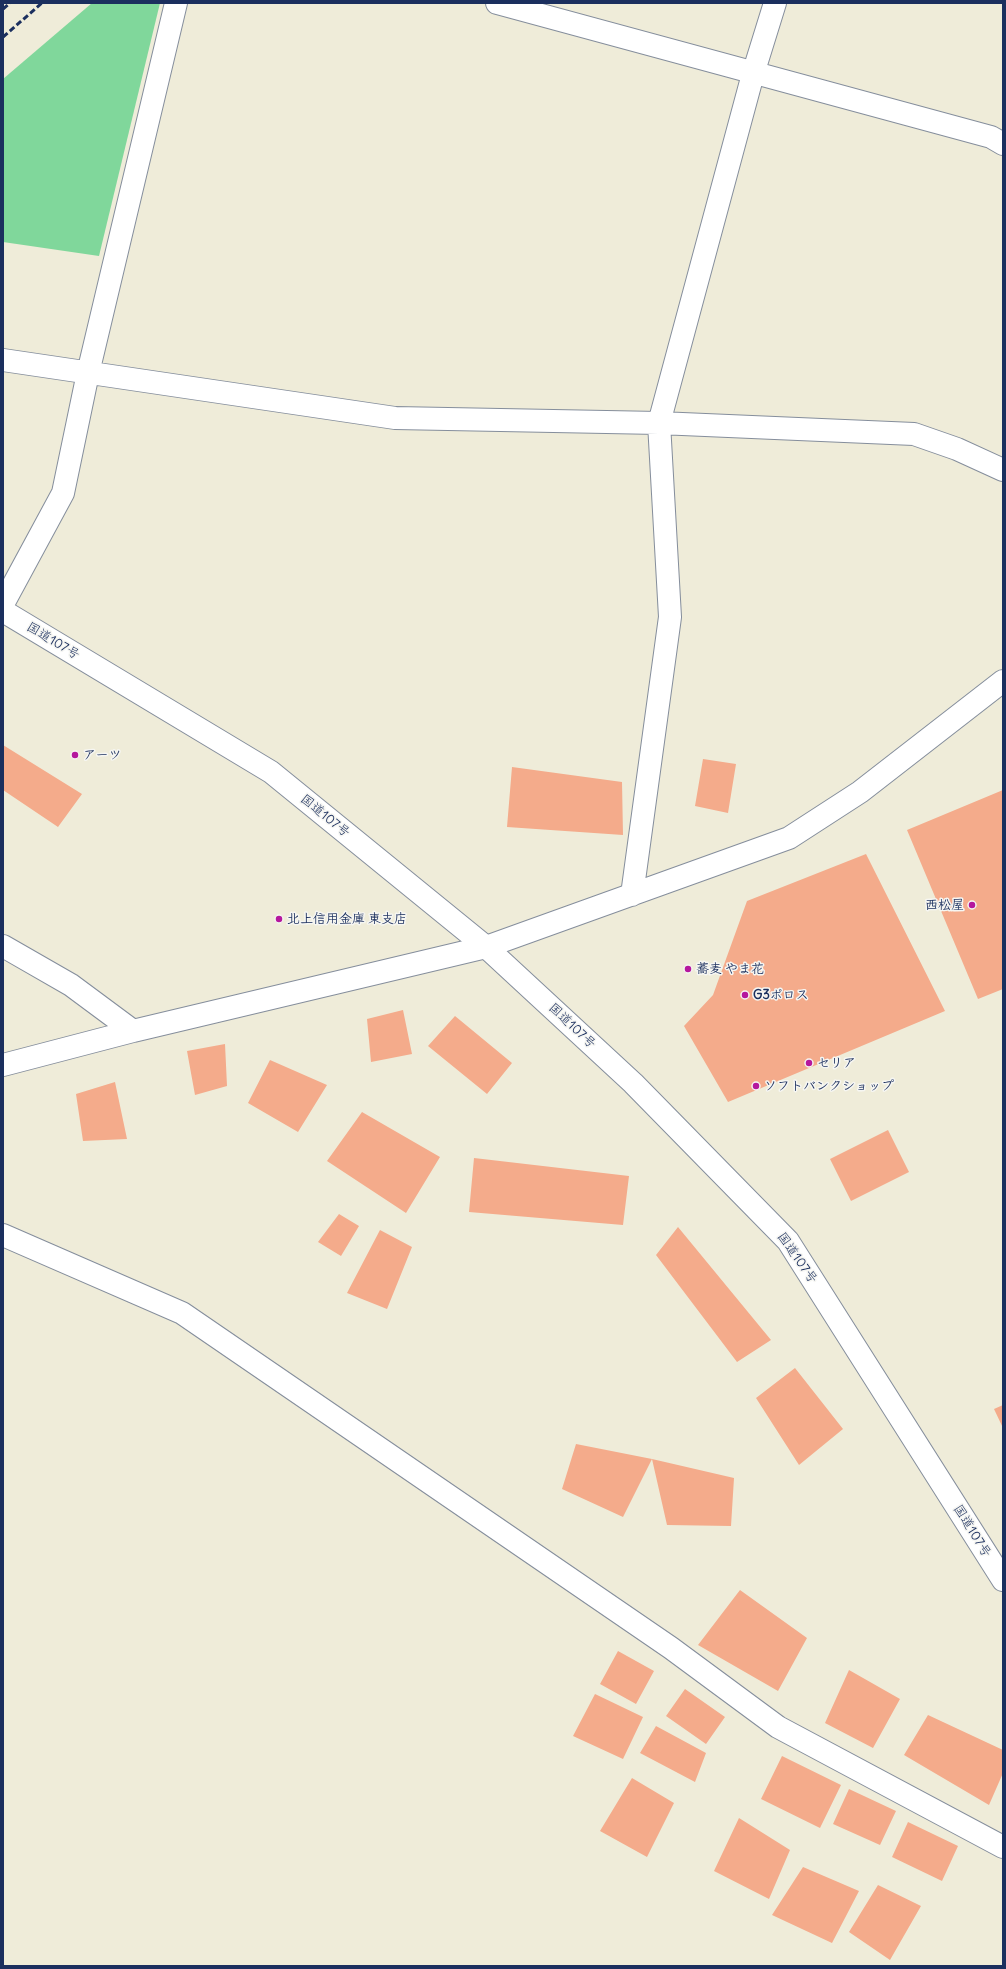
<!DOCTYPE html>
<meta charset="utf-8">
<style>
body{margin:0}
#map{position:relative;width:1006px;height:1969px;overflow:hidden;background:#efecd9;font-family:Delius,sans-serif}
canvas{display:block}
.frame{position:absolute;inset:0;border:4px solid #1b2f5e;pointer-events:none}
</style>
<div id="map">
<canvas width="1006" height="1969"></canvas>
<div class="frame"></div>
</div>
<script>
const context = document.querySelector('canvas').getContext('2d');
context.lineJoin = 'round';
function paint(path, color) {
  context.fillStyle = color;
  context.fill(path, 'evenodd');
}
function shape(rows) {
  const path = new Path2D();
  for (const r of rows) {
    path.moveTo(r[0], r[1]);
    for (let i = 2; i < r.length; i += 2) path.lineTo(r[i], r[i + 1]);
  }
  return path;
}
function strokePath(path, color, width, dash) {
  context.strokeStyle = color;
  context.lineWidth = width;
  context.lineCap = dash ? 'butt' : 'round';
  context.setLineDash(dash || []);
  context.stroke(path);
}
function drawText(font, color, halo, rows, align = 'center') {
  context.font = font + ' Delius,"Klee One",sans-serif';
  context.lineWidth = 3;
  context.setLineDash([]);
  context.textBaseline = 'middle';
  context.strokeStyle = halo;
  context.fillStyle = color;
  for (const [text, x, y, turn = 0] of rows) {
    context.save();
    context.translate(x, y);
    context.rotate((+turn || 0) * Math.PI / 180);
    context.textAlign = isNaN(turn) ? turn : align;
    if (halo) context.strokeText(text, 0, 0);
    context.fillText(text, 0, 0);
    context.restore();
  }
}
paint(shape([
 [92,3,160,3,99,256,3,242,3,79]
]), '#80d79b');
paint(shape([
 [3,745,82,794,58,827,3,790],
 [703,759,736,764,728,813,695,806],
 [512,767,622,782,623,835,507,827],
 [1003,790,1003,989,978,999,907,830],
 [866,854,945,1011,728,1102,684,1026,713,995,747,901],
 [403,1010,412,1054,371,1062,367,1019],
 [455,1016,512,1063,487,1094,428,1046],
 [225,1044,227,1086,195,1095,187,1051],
 [270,1060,327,1085,298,1132,248,1103],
 [115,1082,127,1139,83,1141,76,1094],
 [362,1112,440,1157,406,1213,327,1161],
 [888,1130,909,1172,851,1201,830,1159],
 [474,1158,629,1176,623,1225,469,1212],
 [339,1214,359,1226,341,1256,318,1242],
 [678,1227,771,1340,737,1362,656,1255],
 [380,1230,412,1247,387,1309,347,1293],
 [795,1368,843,1429,799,1465,756,1398],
 [1003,1405,1003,1428,994,1409],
 [576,1444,652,1459,623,1517,562,1489],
 [652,1459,734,1478,731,1526,667,1525],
 [740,1590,807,1638,778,1691,698,1645],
 [618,1651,654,1671,636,1704,600,1684],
 [849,1670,900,1699,873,1748,825,1723],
 [685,1689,725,1717,706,1744,666,1716],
 [595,1694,643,1717,623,1759,573,1736],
 [928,1715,1003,1750,1003,1773,989,1805,904,1755],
 [656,1726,706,1753,695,1782,640,1753],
 [782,1756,841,1785,820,1828,761,1799],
 [632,1778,674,1803,647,1857,600,1831],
 [849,1789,896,1811,880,1845,833,1824],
 [739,1818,790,1850,769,1899,714,1871],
 [908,1822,958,1846,942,1881,892,1857],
 [803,1867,859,1891,832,1943,772,1915],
 [878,1885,921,1906,890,1960,849,1932]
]), '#f4ab8b');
const street = shape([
 [497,3,991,137,1003,144],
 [3,360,395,418,659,423,914,434,957,449,1003,470],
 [3,604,63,493,88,373,176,3],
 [632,895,670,617,659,423,753,74,775,3],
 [3,946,71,985,133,1031],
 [3,1065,133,1031,486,947,789,838,860,792,1003,681],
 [3,1235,182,1313,671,1648,778,1727,1003,1847]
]);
const highway = shape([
 [3,611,271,772,486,947,633,1083,788,1241,1003,1580]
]);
strokePath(street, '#858e9c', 24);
strokePath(highway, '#858e9c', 24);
strokePath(street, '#fff', 22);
strokePath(highway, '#fff', 22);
strokePath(shape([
 [3,9,10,3],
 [3,37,42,3]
]), '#1b2f5e', 3, [6, 3]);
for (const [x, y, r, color] of [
 [75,755,4,"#b5179e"],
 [972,905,4,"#b5179e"],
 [279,919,4,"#b5179e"],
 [688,969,4,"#b5179e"],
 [745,995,4,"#b5179e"],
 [809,1063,4,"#b5179e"],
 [756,1086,4,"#b5179e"]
]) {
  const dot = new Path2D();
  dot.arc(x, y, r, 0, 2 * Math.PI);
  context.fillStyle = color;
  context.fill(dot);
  strokePath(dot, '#f6f6f2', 1.5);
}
drawText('13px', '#1b2f5e', '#f6f6f2', [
 ["国道107号",53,641,31],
 ["国道107号",325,816,39],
 ["国道107号",572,1026,43],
 ["国道107号",797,1258,55],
 ["国道107号",972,1531,58]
]);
drawText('bold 13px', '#1b2f5e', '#f6f6f2', [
 ["アーツ",83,755],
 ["西松屋",964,905,"right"],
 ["北上信用金庫 東支店",287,919],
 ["蕎麦 やま花",696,969],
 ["G3ポロス",753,995],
 ["セリア",817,1063],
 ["ソフトバンクショップ",764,1086]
], 'left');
</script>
